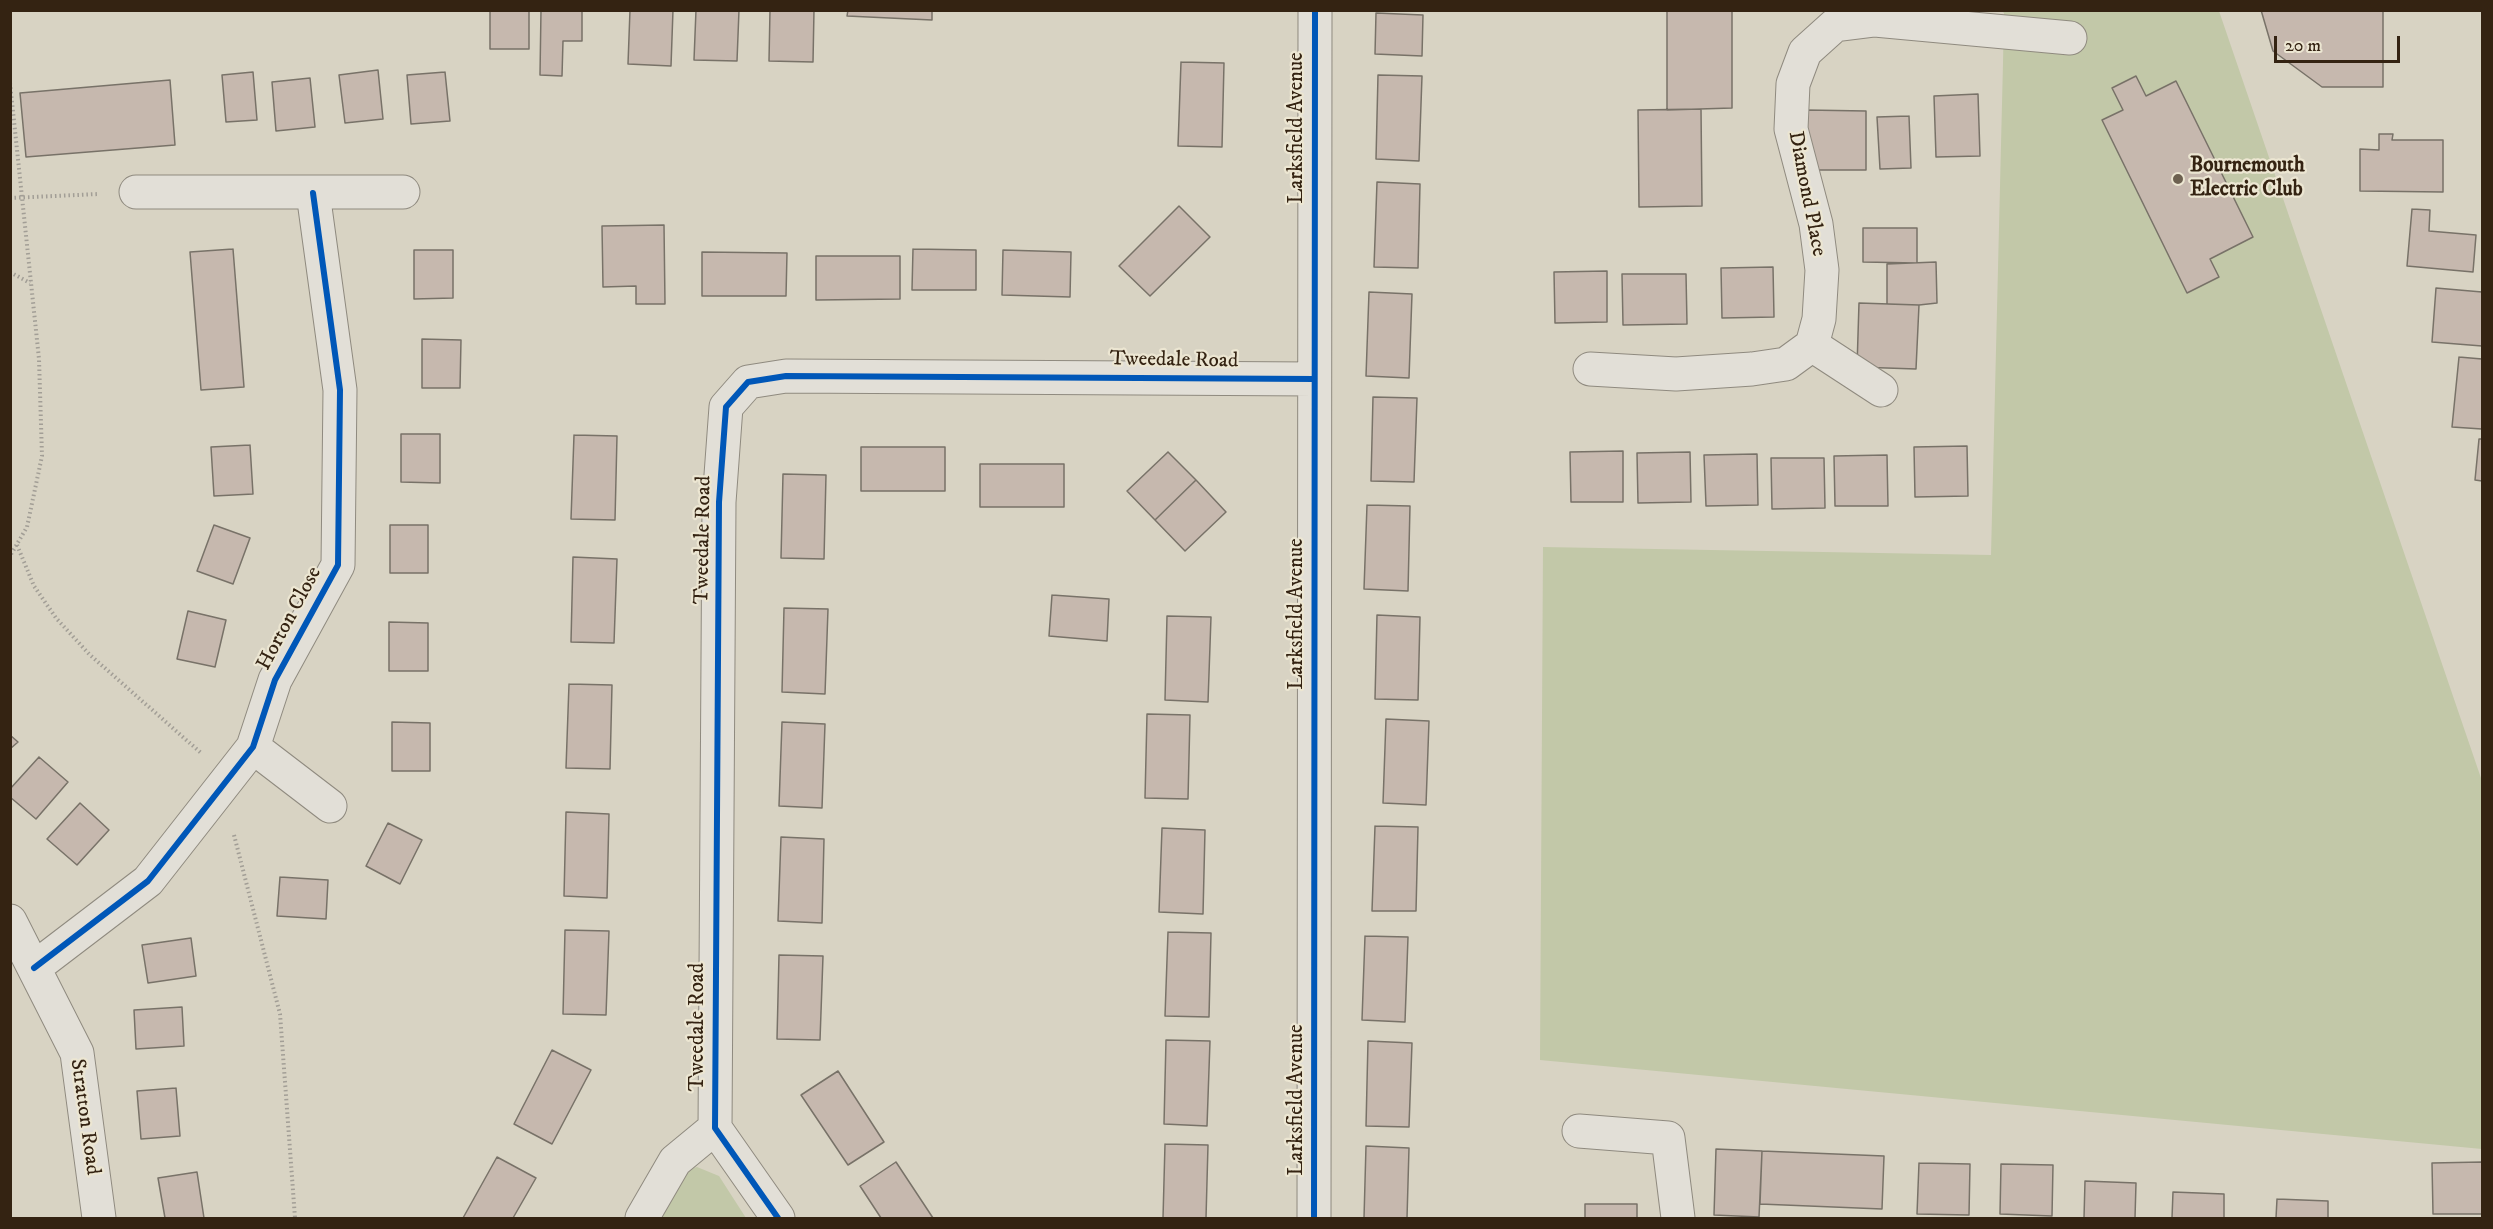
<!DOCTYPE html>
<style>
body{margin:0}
#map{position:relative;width:2493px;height:1229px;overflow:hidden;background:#d8d3c3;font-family:"IM FELL DW Pica",serif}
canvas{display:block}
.frame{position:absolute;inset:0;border:12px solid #342312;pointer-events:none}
.scale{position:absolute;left:2274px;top:36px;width:126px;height:27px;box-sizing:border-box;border:3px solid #342312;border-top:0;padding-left:8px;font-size:18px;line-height:21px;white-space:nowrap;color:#342312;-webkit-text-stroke:4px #ece6d2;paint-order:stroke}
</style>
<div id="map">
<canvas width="2493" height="1229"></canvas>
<div class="frame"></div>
<div class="scale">20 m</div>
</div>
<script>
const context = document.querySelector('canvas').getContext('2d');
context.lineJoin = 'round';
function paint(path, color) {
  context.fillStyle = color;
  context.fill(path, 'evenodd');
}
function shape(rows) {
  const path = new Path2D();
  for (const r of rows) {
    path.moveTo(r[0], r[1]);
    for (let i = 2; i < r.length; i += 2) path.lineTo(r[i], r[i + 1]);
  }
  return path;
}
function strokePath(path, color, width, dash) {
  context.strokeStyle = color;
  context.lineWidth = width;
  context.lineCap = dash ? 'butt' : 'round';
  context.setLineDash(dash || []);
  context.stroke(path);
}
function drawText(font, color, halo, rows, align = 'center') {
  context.font = font + ' "IM FELL DW Pica",serif';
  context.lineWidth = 4.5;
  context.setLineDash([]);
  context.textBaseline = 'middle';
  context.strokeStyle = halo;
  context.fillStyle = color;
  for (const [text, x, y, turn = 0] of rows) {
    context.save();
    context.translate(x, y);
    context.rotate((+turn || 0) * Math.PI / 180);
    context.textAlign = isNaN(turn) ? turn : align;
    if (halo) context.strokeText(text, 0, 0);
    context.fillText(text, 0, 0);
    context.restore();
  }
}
paint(shape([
 [2002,11,2219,11,2482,781,2482,1149,1540,1060,1543,547,1991,555,2003,63,2004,13],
 [697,1167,719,1176,746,1218,654,1218,677,1173]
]), '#c2c8a8');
const building = shape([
 [490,10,529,10,529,49,490,49,490,10],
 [541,10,582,10,582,41,563,41,562,76,540,75,541,10],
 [630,10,673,10,671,66,628,64,630,10],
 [696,10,739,10,737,61,694,60,696,10],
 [770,10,814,10,813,62,769,61,770,10],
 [848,10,932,10,932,20,847,16,848,10],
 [1667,10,1732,10,1732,108,1667,110,1667,10],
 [2261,10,2383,10,2383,87,2322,87,2273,51,2261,10],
 [1376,13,1423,15,1422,56,1375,54,1376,13],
 [1181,62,1224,63,1222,147,1178,146,1181,62],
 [378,70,383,119,345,123,339,75,378,70],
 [253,72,257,120,226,122,222,75,253,72],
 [445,72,450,121,411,124,407,75,445,72],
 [1378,75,1422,76,1419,161,1376,159,1378,75],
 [2136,76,2146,96,2176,81,2253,237,2210,259,2219,277,2187,293,2102,120,2123,110,2112,88,2136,76],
 [310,78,315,127,276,131,272,82,310,78],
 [170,80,175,145,26,157,20,93,170,80],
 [1978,94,1980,156,1936,157,1934,96,1978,94],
 [1701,109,1702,206,1639,207,1638,110,1701,109],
 [1806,110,1866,111,1866,170,1806,170,1806,110],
 [1909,116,1911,168,1880,169,1877,117,1909,116],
 [2379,134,2393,134,2392,140,2443,140,2443,192,2360,191,2360,149,2379,150,2379,134],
 [1377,182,1420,184,1418,268,1374,267,1377,182],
 [1179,206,1210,237,1150,296,1119,266,1179,206],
 [2412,209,2430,210,2429,231,2476,235,2473,272,2407,266,2412,209],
 [664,225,665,304,636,304,636,286,603,287,602,226,664,225],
 [1863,228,1917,228,1917,263,1863,262,1863,228],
 [233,249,244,387,201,390,190,252,233,249],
 [913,249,976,250,976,290,912,290,913,249],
 [414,250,453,250,453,298,414,299,414,250],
 [1003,250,1071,252,1070,297,1002,295,1003,250],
 [702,252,787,253,786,296,702,296,702,252],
 [816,256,900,256,900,299,816,300,816,256],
 [1936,262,1937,303,1919,305,1887,304,1887,264,1936,262],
 [1773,267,1774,317,1722,318,1721,268,1773,267],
 [1607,271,1607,322,1555,323,1554,272,1607,271],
 [1622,274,1686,274,1687,324,1623,325,1622,274],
 [2436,288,2482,292,2482,346,2432,342,2436,288],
 [1369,292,1412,294,1409,378,1366,376,1369,292],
 [1859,303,1919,305,1916,369,1857,367,1859,303],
 [422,339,461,340,460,388,422,388,422,339],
 [2459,357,2482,359,2482,429,2452,427,2459,357],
 [1373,397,1417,398,1414,482,1371,481,1373,397],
 [401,434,440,434,440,483,401,482,401,434],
 [574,435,617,436,615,520,571,519,574,435],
 [2479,439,2482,439,2482,481,2475,480,2479,439],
 [250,445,253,494,214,496,211,447,250,445],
 [1967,446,1968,496,1915,497,1914,447,1967,446],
 [861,447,945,447,945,491,861,491,861,447],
 [1623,451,1623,502,1571,502,1570,452,1623,451],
 [1168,452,1196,480,1155,520,1127,491,1168,452],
 [1690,452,1691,502,1638,503,1637,453,1690,452],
 [1757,454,1758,505,1706,506,1704,455,1757,454],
 [1887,455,1888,506,1835,506,1834,456,1887,455],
 [1771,458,1824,458,1825,508,1772,509,1771,458],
 [980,464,1064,464,1064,507,980,507,980,464],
 [783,474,826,475,824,559,781,558,783,474],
 [1196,480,1226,512,1185,551,1155,520,1196,480],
 [1367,505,1410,506,1408,591,1364,589,1367,505],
 [214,525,250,538,233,584,197,571,214,525],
 [390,525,428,525,428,573,390,573,390,525],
 [573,557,617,559,614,643,571,642,573,557],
 [1052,595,1109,599,1107,641,1049,636,1052,595],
 [784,608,828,609,825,694,782,692,784,608],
 [188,611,226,620,215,667,177,659,188,611],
 [1377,615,1420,617,1418,700,1375,699,1377,615],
 [1167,616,1211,617,1208,702,1165,700,1167,616],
 [389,622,428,623,428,671,389,671,389,622],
 [569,684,612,685,610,769,566,768,569,684],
 [1147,714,1190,715,1188,799,1145,798,1147,714],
 [1386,719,1429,721,1426,805,1383,803,1386,719],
 [392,722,430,723,430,771,392,771,392,722],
 [782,722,825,724,822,808,779,806,782,722],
 [10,735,18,742,10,749,10,735],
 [39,757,68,782,36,819,10,797,10,789,39,757],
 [80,803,109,830,77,865,47,839,80,803],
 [566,812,609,814,607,898,564,896,566,812],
 [388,823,422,840,400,884,366,866,388,823],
 [1375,826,1418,827,1416,911,1372,911,1375,826],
 [1162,828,1205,830,1203,914,1159,912,1162,828],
 [781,837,824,839,822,923,778,921,781,837],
 [280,877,328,880,326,919,277,916,280,877],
 [565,930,609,931,606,1015,563,1014,565,930],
 [1168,932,1211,933,1209,1017,1165,1016,1168,932],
 [1365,936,1408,937,1405,1022,1362,1020,1365,936],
 [191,938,196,976,148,983,142,945,191,938],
 [779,955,823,956,820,1040,777,1039,779,955],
 [182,1007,184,1046,136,1049,134,1010,182,1007],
 [1166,1040,1210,1041,1207,1126,1164,1124,1166,1040],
 [1368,1041,1412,1043,1409,1127,1366,1126,1368,1041],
 [552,1050,591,1070,552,1144,514,1124,552,1050],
 [838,1071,884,1142,848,1165,801,1095,838,1071],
 [176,1088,180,1136,141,1139,137,1091,176,1088],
 [1165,1144,1208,1145,1206,1218,1163,1218,1165,1144],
 [1366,1146,1409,1148,1407,1218,1364,1218,1366,1146],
 [1716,1149,1762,1151,1759,1217,1714,1215,1716,1149],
 [1762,1151,1884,1156,1882,1209,1760,1204,1762,1151],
 [497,1157,536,1178,513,1218,463,1218,497,1157],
 [896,1162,933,1218,881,1218,860,1186,896,1162],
 [2482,1162,2482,1214,2433,1214,2432,1163,2482,1162],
 [1919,1163,1970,1164,1969,1215,1917,1214,1919,1163],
 [2001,1164,2053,1165,2052,1216,2000,1214,2001,1164],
 [197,1172,204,1218,165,1218,158,1178,197,1172],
 [2085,1181,2136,1183,2135,1218,2084,1218,2085,1181],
 [2173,1192,2224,1194,2224,1218,2172,1218,2173,1192],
 [2277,1199,2328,1201,2328,1218,2276,1218,2277,1199],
 [1585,1204,1637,1204,1637,1218,1585,1218,1585,1204]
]);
paint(building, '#c6b8ae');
strokePath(building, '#787268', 1.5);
const minor = shape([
 [1875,20,2070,38],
 [136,192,403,192],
 [1812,345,1881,390],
 [1590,369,1676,374,1752,369,1786,364,1812,345,1819,319,1822,270,1816,224,1791,129,1793,84,1805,52,1835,25,1875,20,1875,10],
 [253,747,330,806],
 [10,921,77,1053,99,1218],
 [34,968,148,881,253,747,275,680,338,565,340,390,313,193],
 [1579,1131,1668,1138,1678,1218],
 [642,1218,675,1161,715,1128],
 [778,1218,715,1128,719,502,726,407,748,382,786,376,1314,379],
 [1314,1218,1315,10]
]);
strokePath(minor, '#8f8a7f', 35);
strokePath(shape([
 [10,83,39,359,42,456,27,527,10,556],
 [10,198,99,194],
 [10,272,30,283],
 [17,545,34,586,56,618,89,654,201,753],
 [234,835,280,1014,295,1218]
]), '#a29e96', 4, [1.5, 3]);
strokePath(minor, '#e2dfd7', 33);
strokePath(shape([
 [34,968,148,881,253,747,275,680,338,565,340,390,313,193],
 [778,1218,715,1128,719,502,726,407,748,382,786,376,1314,379],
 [1314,1218,1315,10]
]), '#0057b8', 6);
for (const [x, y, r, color] of [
 [2178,179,6,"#6d6150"]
]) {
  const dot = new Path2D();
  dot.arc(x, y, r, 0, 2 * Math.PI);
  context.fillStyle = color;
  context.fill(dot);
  strokePath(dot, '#ece6d2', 2);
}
drawText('21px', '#342312', '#ece6d2', [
 ["Larksfield Avenue",1298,128,-90],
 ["Diamond Place",1806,194,79],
 ["Tweedale Road",1174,361,1],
 ["Tweedale Road",704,540,-89],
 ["Larksfield Avenue",1298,614,-90],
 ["Horton Close",290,619,-62],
 ["Tweedale Road",699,1027,-90],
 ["Larksfield Avenue",1298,1100,-90],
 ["Stratton Road",84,1117,82]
]);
drawText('bold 21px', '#342312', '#ece6d2', [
 ["Bournemouth",2190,167],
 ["Electric Club",2190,191]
], 'left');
</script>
